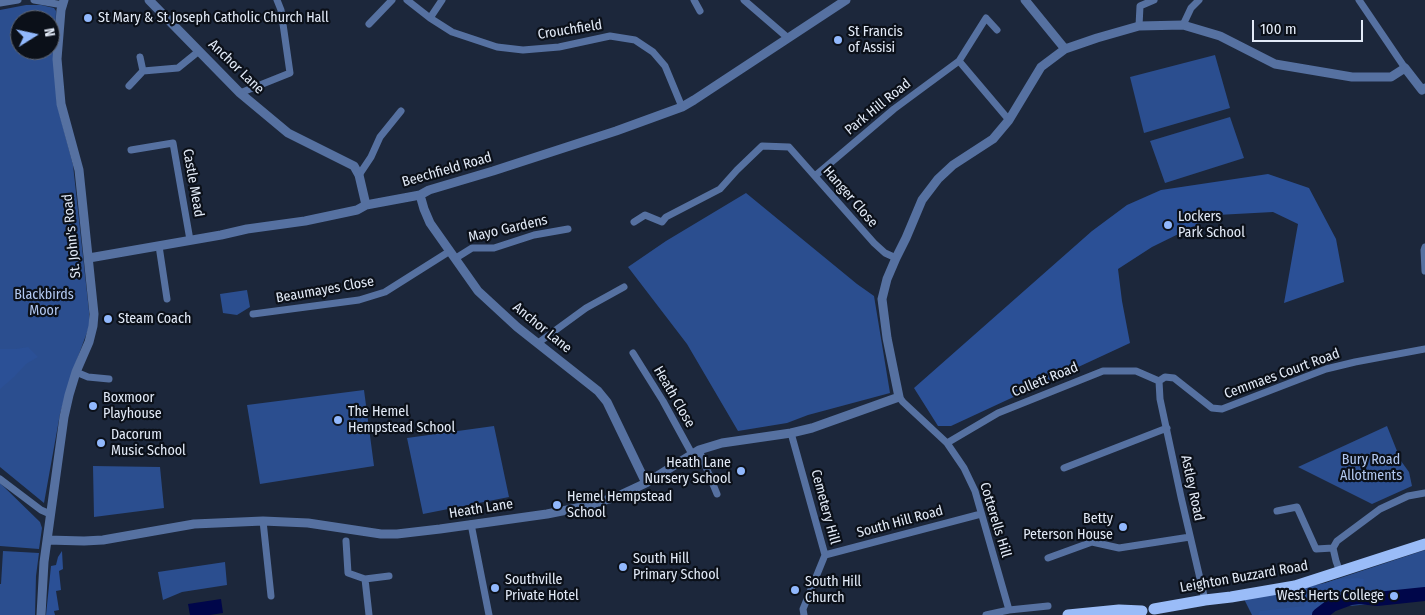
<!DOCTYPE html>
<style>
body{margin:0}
#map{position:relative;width:1425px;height:615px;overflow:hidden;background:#1c273b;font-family:"Fira Sans Condensed",sans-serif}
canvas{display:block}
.north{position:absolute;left:10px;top:10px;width:50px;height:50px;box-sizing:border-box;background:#0b1019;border:1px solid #616772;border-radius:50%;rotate:80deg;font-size:14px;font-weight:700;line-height:20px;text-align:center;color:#e2eaf7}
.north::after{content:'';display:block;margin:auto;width:18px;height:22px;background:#91b8fd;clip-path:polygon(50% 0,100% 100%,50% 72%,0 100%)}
.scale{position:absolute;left:1252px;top:20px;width:111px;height:22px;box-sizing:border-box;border:2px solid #e2eaf7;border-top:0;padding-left:6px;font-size:15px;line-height:18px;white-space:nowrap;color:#e2eaf7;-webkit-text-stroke:4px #0b1019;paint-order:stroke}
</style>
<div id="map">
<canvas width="1425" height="615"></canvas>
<div class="north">N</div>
<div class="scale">100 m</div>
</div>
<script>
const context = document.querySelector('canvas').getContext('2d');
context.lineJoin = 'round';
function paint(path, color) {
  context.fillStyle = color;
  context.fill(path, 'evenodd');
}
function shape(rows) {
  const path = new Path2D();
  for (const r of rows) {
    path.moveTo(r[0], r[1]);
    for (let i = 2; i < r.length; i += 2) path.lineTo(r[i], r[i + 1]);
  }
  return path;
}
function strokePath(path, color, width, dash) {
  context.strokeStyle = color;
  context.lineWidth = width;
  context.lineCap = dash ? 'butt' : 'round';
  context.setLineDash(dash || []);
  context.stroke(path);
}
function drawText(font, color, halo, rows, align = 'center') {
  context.font = font + ' "Fira Sans Condensed",sans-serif';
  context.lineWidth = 4.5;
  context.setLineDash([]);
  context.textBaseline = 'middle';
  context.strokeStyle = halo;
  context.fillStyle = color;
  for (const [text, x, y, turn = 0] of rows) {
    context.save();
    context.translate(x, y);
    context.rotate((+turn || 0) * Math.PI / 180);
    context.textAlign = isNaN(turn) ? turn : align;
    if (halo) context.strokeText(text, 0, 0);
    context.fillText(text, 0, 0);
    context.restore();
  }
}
paint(shape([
 [26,5,41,5,54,8,56,11,54,59,57,104,73,165,89,311,89,327,72,373,60,414,44,503,0,467,0,10],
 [20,20,50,20,50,50,20,50],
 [1215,55,1230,108,1144,133,1130,77],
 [1230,117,1244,158,1165,183,1150,141],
 [746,193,857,284,874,296,890,393,808,415,787,423,738,431,687,344,628,267,666,241],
 [247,290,250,307,237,315,223,313,220,294],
 [364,390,374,466,260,484,247,405],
 [494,426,509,497,423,514,407,438],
 [1387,426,1401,461,1409,472,1412,486,1372,504,1298,467],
 [93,466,160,467,164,508,94,517],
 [0,483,40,522,42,528,39,549,0,546],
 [1425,550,1425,599,1338,607,1321,615,1252,615,1244,599,1325,583],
 [3,551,39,553,36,576,35,615,0,615,0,584,1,584],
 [225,562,227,585,182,592,163,600,158,572]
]), '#2b4e8f');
paint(shape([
 [1268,174,1309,188,1336,239,1344,282,1284,303,1298,224,1273,212,1217,215,1152,247,1118,269,1122,301,1130,343,951,426,938,426,914,388,1092,231,1127,205,1161,190],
 [28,347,38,357,26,364,14,377,0,389,0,349,16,349],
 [62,551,63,569,59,571,61,590,56,591,59,610,54,611,55,615,46,615,51,566,56,565,58,557],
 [1358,578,1364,579,1362,598,1337,606,1319,615,1258,615,1260,611,1304,606,1305,590,1338,579]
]), '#2b5096');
paint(shape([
 [221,599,223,613,210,615,190,615,188,604]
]), '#00064a');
strokePath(shape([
 [1319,615,1332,605,1351,598,1360,597,1377,599,1425,594]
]), '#00064a', 14);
strokePath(shape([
 [34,0,63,5],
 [407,0,430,18,452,32,497,47,523,50,559,47,610,36,635,40,653,52,665,66,682,107],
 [694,0,700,11],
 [744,0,788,38],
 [1359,0,1405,68],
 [0,3,18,0],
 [430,18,442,0],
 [369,24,392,0],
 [1183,25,1191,8,1199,0],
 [1139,26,1140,6,1154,0],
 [140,57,143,71],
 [959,61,1009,120],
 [129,86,143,71,178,68,199,51],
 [240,93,290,73,281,10,277,0],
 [131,150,173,143,190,240],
 [359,175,371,157,380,137,401,111],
 [815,176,894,109,959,61,986,18,997,30],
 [634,222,645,215,662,222,666,217,720,189,737,170,762,146,789,147,874,243,885,253,896,258],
 [159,246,167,299],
 [1425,247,1424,250,1425,271],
 [456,258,472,248,494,248,534,235,568,229],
 [253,314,359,300,385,292,450,251],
 [538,343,586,308,624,287],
 [633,353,663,401,692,454],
 [76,372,88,377,109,379],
 [1159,381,1165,377,1174,378,1212,408,1222,409,1326,369,1355,362,1425,349],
 [1159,381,1160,399,1181,497,1205,600],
 [899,397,903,402,947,443,964,468,975,491,1009,610],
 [791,433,825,555,803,609,804,615],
 [947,443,998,413,1103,371,1136,371,1159,381],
 [699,450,717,494],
 [1064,468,1167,428],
 [0,479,41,510,50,514],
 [1277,511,1297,507,1316,549,1333,548],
 [263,521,271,596],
 [471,524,489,615],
 [346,541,348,573,365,579,369,615],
 [825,555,981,514],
 [1048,558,1092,542,1119,548,1190,537],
 [1340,572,1336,561,1333,548,1337,541,1380,509,1408,496,1425,493],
 [365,579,389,576],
 [986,615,1009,610,1048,606]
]), '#5671a1', 7);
strokePath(shape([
 [149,0,240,93,288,133,354,166,359,175,366,205],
 [1025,0,1065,49],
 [420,195,424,209,430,223,478,291,517,327,598,391,607,402,646,483],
 [89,258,221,235,247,229,305,221,357,210,366,205,420,195,429,190,493,171,616,131,682,107,694,100,846,0],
 [47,540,84,541,103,540,194,524,263,521,308,523,381,534,397,534,440,529,547,514,582,507,616,497,646,483,699,450,722,443,791,433,812,428,899,397,887,338,882,299,887,279,896,258,906,238,922,200,938,179,953,165,993,139,1009,120,1041,67,1065,49,1097,38,1139,26,1183,25,1220,36,1275,64,1352,77,1391,77,1405,68,1422,90,1425,88],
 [41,615,44,562,64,417,69,395,76,372,89,342,93,326,94,314,79,170,61,104,57,59,61,10,64,0]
]), '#5671a1', 9);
strokePath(shape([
 [1154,609,1205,600,1231,597,1295,586,1425,544],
 [1068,615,1119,610,1142,611]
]), '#9abcf8', 11);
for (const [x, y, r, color] of [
 [88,18,5,"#91b8fd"],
 [838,40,5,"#91b8fd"],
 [1168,225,5,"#91b8fd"],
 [108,319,5,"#91b8fd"],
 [93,406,5,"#91b8fd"],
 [338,420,5,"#91b8fd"],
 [101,443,5,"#91b8fd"],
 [741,471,5,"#91b8fd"],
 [557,505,5,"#91b8fd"],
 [1123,527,5,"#91b8fd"],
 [623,567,5,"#91b8fd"],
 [495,588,5,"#91b8fd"],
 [795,590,5,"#91b8fd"],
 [1394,596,5,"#91b8fd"]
]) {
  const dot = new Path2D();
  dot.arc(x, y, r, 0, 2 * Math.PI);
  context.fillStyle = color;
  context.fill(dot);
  strokePath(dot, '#0b1019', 2);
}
drawText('14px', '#e2eaf7', '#0b1019', [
 ["St Mary & St Joseph Catholic Church Hall",98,18],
 ["St Francis",848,32],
 ["of Assisi",848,48],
 ["Lockers",1178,217],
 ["Park School",1178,233],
 ["Steam Coach",118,319],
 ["Boxmoor",103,398],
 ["Playhouse",103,414],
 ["The Hemel",348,412],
 ["Hempstead School",348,428],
 ["Dacorum",111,435],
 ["Music School",111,451],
 ["Heath Lane",731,463,"right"],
 ["Nursery School",731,479,"right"],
 ["Hemel Hempstead",567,497],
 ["School",567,513],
 ["Betty",1113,519,"right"],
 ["Peterson House",1113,535,"right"],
 ["South Hill",633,559],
 ["Primary School",633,575],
 ["Southville",505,580],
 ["Private Hotel",505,596],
 ["South Hill",805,582],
 ["Church",805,598],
 ["West Herts College",1384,596,"right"]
], 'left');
drawText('14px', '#e2eaf7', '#0b1019', [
 ["Crouchfield",570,30,-9],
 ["Anchor Lane",236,67,44],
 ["Park Hill Road",878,107,-39],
 ["Beechfield Road",447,170,-16],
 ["Castle Mead",193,183,80],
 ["Hanger Close",850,197,49],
 ["Mayo Gardens",508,229,-13],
 ["St. John's Road",72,236,-96],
 ["Beaumayes Close",325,290,-10],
 ["Anchor Lane",542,328,39],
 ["Cemmaes Court Road",1282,374,-20],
 ["Collett Road",1045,380,-22],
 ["Heath Close",674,397,60],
 ["Astley Road",1192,488,78],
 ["Cemetery Hill",825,507,75],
 ["Heath Lane",481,509,-9],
 ["Cotterells Hill",995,520,73],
 ["South Hill Road",900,522,-15],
 ["Leighton Buzzard Road",1244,577,-10]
]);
drawText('14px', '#b3c9f1', '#0b1019', [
 ["Blackbirds",44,295],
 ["Moor",44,311],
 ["Bury Road",1371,460],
 ["Allotments",1371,476]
]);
</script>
